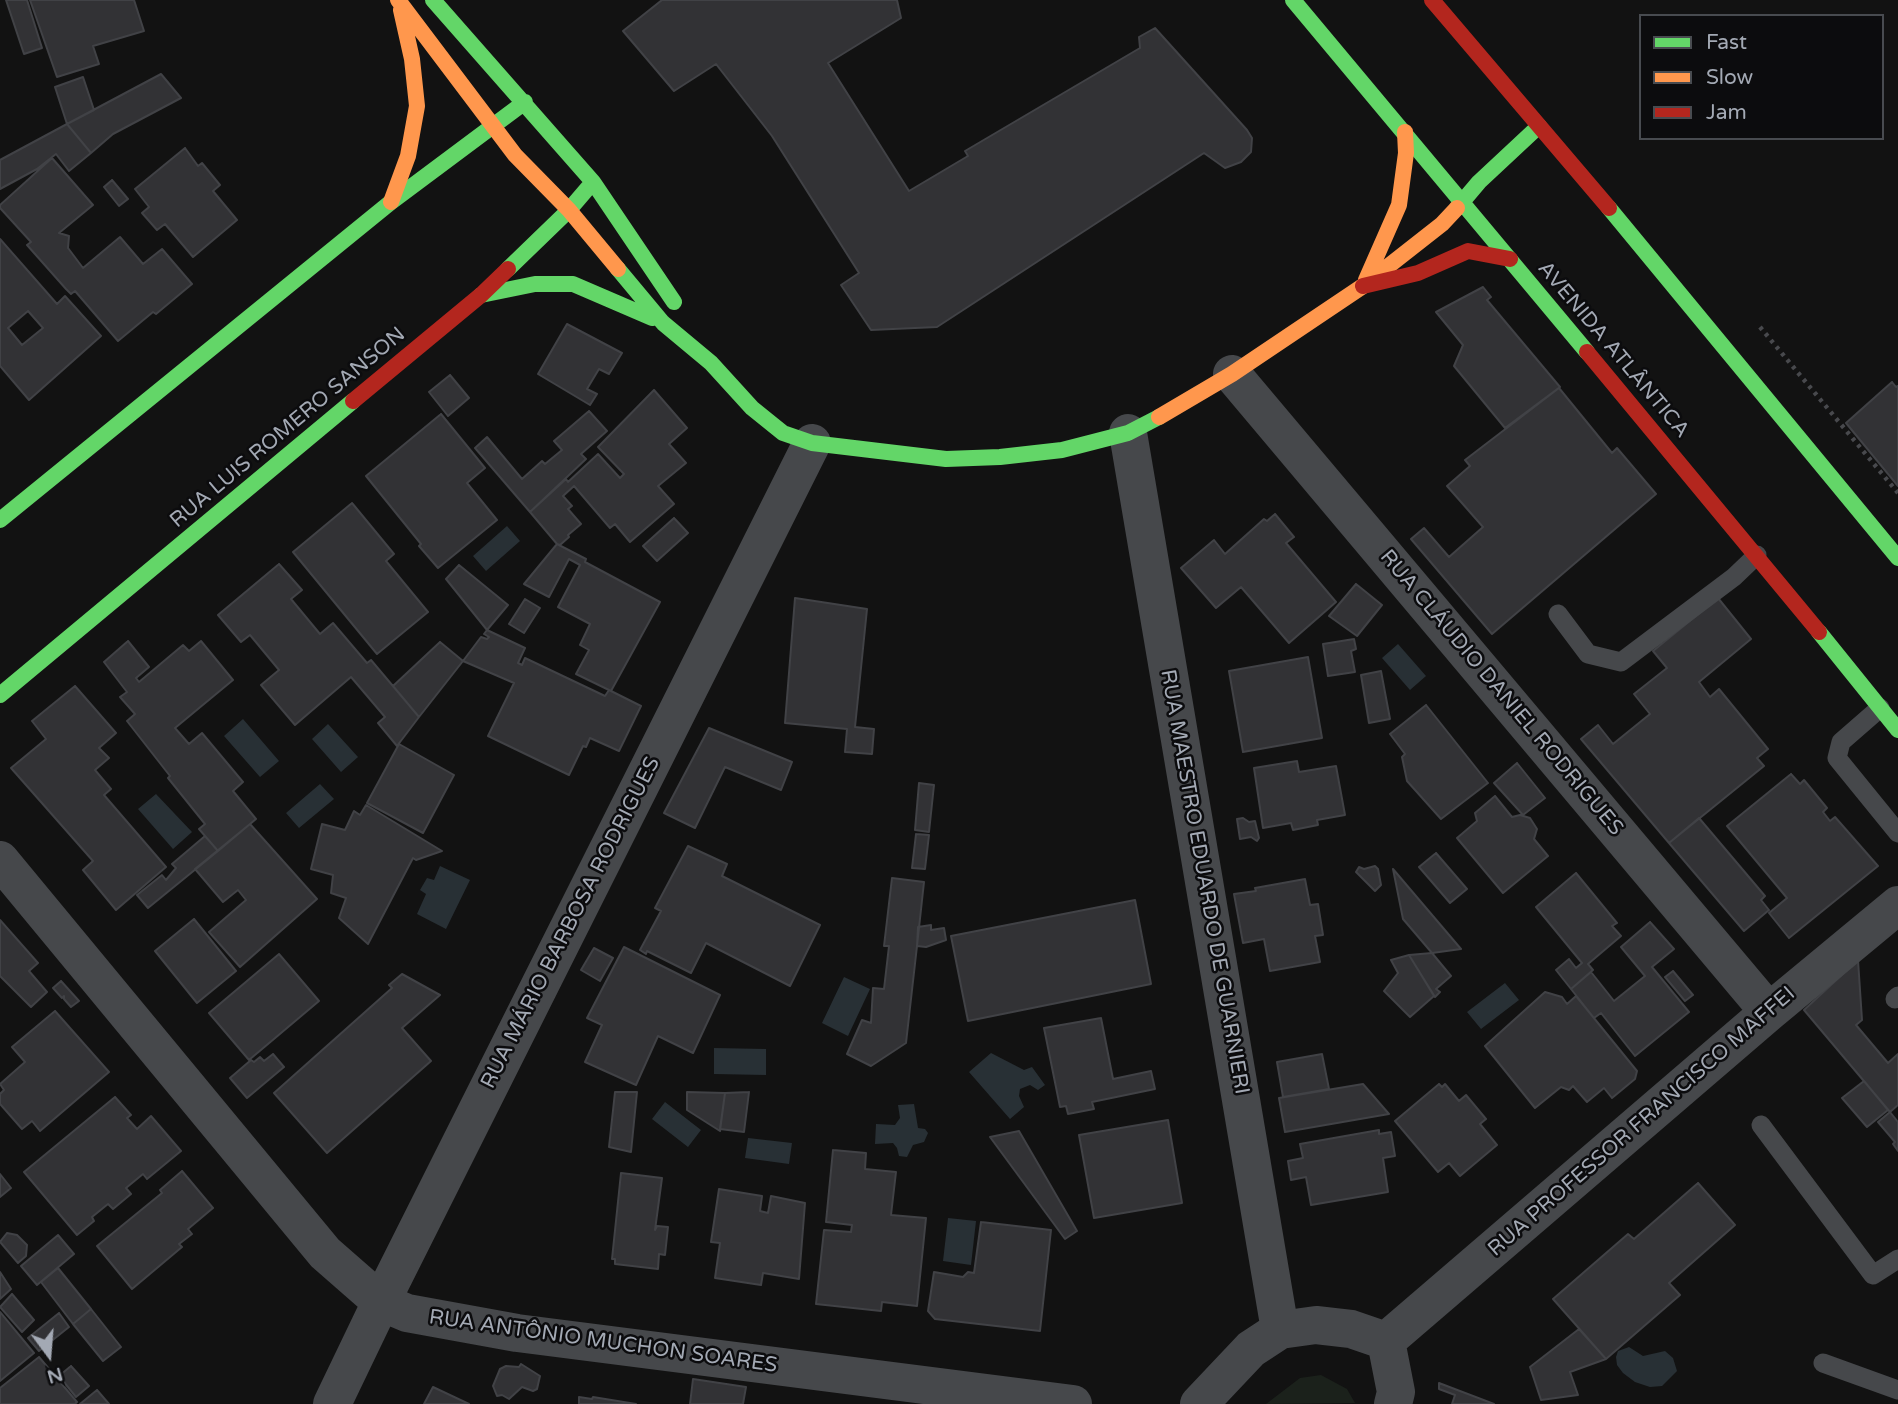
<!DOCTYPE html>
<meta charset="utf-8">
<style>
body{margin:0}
#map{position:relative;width:1898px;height:1404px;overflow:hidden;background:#121212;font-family:"Varela Round",sans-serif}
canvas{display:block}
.legend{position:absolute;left:1639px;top:14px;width:245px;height:126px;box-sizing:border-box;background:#0c0c0e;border:2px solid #484b50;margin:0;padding:9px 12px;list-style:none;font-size:21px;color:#a3a9b4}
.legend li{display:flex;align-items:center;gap:14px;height:35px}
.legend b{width:35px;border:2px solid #484b50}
.north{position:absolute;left:14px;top:1320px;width:70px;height:70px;-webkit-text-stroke:5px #0c0c0e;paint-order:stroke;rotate:164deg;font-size:19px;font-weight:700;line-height:28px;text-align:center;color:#a3a9b4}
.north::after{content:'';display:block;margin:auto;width:24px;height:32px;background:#a3a9b4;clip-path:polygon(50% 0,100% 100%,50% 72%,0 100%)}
</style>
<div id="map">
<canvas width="1898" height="1404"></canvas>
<ul class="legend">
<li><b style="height:9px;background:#63d668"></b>Fast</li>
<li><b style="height:9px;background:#ff974d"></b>Slow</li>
<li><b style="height:9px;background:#b3261e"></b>Jam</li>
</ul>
<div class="north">N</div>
</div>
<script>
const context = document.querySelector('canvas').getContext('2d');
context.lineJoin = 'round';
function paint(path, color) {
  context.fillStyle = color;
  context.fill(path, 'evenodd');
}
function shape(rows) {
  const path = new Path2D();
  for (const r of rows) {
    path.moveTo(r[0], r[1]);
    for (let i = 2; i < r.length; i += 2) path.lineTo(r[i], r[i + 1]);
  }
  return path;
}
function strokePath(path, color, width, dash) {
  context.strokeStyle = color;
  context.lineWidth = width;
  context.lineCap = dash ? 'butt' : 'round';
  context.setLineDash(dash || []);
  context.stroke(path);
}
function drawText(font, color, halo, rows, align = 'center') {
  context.font = font + ' "Varela Round",sans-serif';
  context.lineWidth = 5;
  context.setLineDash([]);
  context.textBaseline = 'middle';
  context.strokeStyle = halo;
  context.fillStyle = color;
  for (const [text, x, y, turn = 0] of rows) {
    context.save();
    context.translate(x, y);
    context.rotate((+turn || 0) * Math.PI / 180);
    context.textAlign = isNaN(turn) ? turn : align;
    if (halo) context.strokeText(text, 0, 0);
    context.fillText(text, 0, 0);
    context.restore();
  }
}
paint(shape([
 [1321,1375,1347,1389,1355,1403,1266,1404,1300,1378]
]), '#1b211b');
paint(shape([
 [507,526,520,541,486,571,473,556],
 [1398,644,1426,676,1410,690,1382,658],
 [243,719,279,761,260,777,224,736],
 [328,724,358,757,341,772,312,739],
 [320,784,334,799,299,828,286,813],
 [156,794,192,832,173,849,138,809],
 [440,866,470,880,446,929,417,914,426,894,420,890,427,878,434,880],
 [844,977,870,989,848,1036,822,1023],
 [1505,983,1519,1000,1481,1029,1467,1012],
 [714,1048,766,1049,766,1075,714,1074],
 [991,1053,1024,1070,1032,1067,1045,1085,1038,1090,1030,1085,1020,1089,1019,1096,1024,1107,1010,1119,969,1072],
 [665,1102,701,1130,688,1147,652,1119],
 [914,1104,918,1128,925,1129,928,1133,924,1142,913,1145,907,1157,899,1156,897,1148,893,1143,875,1144,876,1124,895,1125,900,1118,898,1105],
 [748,1138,792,1143,789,1164,745,1158],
 [948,1218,976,1221,971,1265,943,1261],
 [1629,1347,1643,1356,1665,1351,1673,1358,1677,1371,1662,1386,1650,1387,1635,1382,1623,1373,1617,1365,1616,1357,1618,1351]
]), '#283035');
const building = shape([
 [6,0,27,0,42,48,24,54,6,0],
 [30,0,134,0,144,31,93,46,99,64,57,77,30,0],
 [662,0,897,0,901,18,828,63,909,191,968,156,965,151,1140,48,1139,37,1155,28,1247,130,1252,138,1251,152,1241,162,1225,168,1204,153,937,327,871,330,841,285,859,273,772,136,716,64,674,91,623,31,662,0],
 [161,74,181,98,113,134,91,153,67,124,161,74],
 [83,77,94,110,67,124,55,87,83,77],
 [67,124,91,153,69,171,56,154,37,169,0,189,0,160,67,124],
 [185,148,198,166,202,163,220,185,213,191,237,220,193,257,165,224,157,230,142,213,149,207,135,189,185,148],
 [52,158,93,205,59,233,69,236,68,248,83,268,120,237,143,264,162,249,192,284,156,314,153,312,118,341,75,291,71,294,66,289,27,245,31,242,0,208,0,205,52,158],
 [112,180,128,199,119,206,104,187,112,180],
 [0,239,57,304,65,296,101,336,29,400,0,366,0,239],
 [28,311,43,328,22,345,8,328,28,311],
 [1483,287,1491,297,1487,300,1560,387,1505,428,1454,366,1463,345,1436,312,1483,287],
 [567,324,622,353,609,374,599,369,587,389,597,394,590,405,538,374,567,324],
 [450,375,469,398,448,416,429,392,450,375],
 [1892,382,1896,387,1898,386,1898,486,1846,423,1892,382],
 [1559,388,1612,453,1617,448,1656,494,1492,634,1411,539,1424,528,1449,557,1483,527,1447,486,1470,466,1465,460,1559,388],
 [654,390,687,428,669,444,686,463,658,486,674,504,630,542,615,524,610,528,574,486,563,496,572,506,568,509,581,524,568,535,569,537,560,545,557,544,530,512,566,479,568,482,598,454,620,478,624,474,598,447,654,390],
 [589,411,607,431,581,454,586,459,530,512,475,448,487,437,522,479,542,461,545,464,562,450,554,441,589,411],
 [441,414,485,468,467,483,497,520,438,568,419,546,421,544,366,476,441,414],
 [352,503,394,554,386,561,428,612,377,654,293,552,352,503],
 [1275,514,1294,537,1286,543,1336,602,1289,643,1241,587,1216,608,1181,568,1214,540,1225,554,1264,519,1267,521,1275,514],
 [674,518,688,533,657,561,643,546,674,518],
 [557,544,586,559,585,562,660,602,611,691,576,674,589,650,580,645,590,624,558,607,580,565,569,559,549,597,524,584,557,544],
 [279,564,302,590,291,599,320,634,333,623,367,663,371,660,419,717,397,746,378,723,385,717,351,677,295,725,261,685,279,670,250,635,241,642,218,615,279,564],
 [459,565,508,605,487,630,446,579,459,565],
 [1356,584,1382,605,1357,636,1329,616,1356,584],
 [795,598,867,609,855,727,874,729,872,754,845,752,847,729,785,723,795,598],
 [1718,598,1751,639,1699,682,1710,697,1719,689,1768,749,1757,758,1764,766,1669,843,1581,739,1598,725,1613,744,1650,714,1634,694,1667,668,1653,651,1718,598],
 [525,599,540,608,524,633,509,624,525,599],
 [487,630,525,648,518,663,522,665,525,658,605,696,609,690,641,706,619,751,590,738,586,747,583,746,569,775,488,736,514,683,463,661,481,637,487,639,489,637,484,634,487,630],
 [1354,639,1356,649,1351,651,1355,672,1328,676,1323,644,1354,639],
 [128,641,149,667,136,678,139,682,183,645,189,651,201,641,233,680,175,728,189,744,202,733,243,782,233,791,256,819,218,851,199,829,205,824,168,778,170,776,127,721,135,714,120,697,127,692,104,662,128,641],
 [440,642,463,661,419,717,393,686,440,642],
 [1308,657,1322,738,1243,752,1229,671,1308,657],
 [1381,671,1390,719,1369,723,1361,675,1381,671],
 [75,686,116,733,99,748,109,758,95,770,111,789,104,795,166,867,116,910,83,870,93,861,11,768,46,739,32,721,75,686],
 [1426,705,1488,783,1441,819,1407,781,1402,757,1405,754,1390,734,1426,705],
 [709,728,792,762,781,790,725,767,695,828,664,813,709,728],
 [399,744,454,775,423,833,367,803,399,744],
 [1297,761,1299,772,1336,766,1345,815,1317,820,1318,825,1293,830,1291,823,1263,828,1254,768,1297,761],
 [1517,763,1545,798,1523,815,1494,783,1517,763],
 [1791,774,1800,784,1804,780,1827,808,1823,812,1830,821,1835,817,1878,866,1789,938,1769,913,1787,898,1727,826,1791,774],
 [919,783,934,785,929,832,915,830,919,783],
 [1495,796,1512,817,1520,815,1530,818,1537,829,1534,839,1548,856,1503,893,1457,838,1477,821,1475,813,1495,796],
 [366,805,442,851,416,860,413,858,368,944,339,918,346,898,331,893,333,875,311,869,322,824,345,830,354,811,360,815,366,805],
 [1243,818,1249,822,1255,821,1259,838,1257,841,1251,837,1240,839,1237,819,1243,818],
 [1699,818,1765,896,1761,900,1769,910,1744,931,1669,843,1699,818],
 [250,824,317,899,240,967,209,932,246,900,238,890,223,902,195,869,250,824],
 [916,834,929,835,925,869,912,868,916,834],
 [205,836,218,851,148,908,137,895,162,875,166,880,176,868,172,864,205,836],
 [688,846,727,864,722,876,820,925,790,986,706,943,691,973,647,951,646,954,640,950,661,911,655,908,688,846],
 [1436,853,1467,889,1450,903,1419,867,1436,853],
 [1375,866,1378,869,1381,885,1375,891,1356,872,1359,867,1364,869,1375,866],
 [1393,869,1461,949,1432,953,1403,919,1393,869],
 [1576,873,1617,923,1612,926,1621,936,1588,964,1593,970,1571,989,1556,970,1569,959,1576,968,1582,963,1536,907,1576,873],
 [892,878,924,882,917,946,906,1043,871,1066,847,1054,862,1020,871,1023,873,988,884,989,889,946,884,946,892,878],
 [1305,879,1310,905,1318,904,1323,935,1315,936,1320,962,1270,971,1264,939,1243,943,1234,894,1256,891,1255,888,1305,879],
 [1135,900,1151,984,968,1021,951,936,1135,900],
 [194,919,236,971,197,1003,155,951,194,919],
 [0,920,38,963,29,971,47,992,31,1007,0,976,0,920],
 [1650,922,1674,949,1652,967,1689,1012,1635,1056,1601,1013,1594,1018,1571,989,1591,972,1614,1001,1645,976,1621,947,1650,922],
 [931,925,931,930,944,928,946,940,926,947,917,946,918,927,931,925],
 [624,947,720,995,693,1053,658,1036,636,1085,585,1062,602,1025,587,1018,624,947],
 [594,948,613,958,600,981,581,970,594,948],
 [1432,953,1451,976,1436,989,1440,992,1435,997,1409,955,1432,953],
 [279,954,319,1001,249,1060,209,1013,279,954],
 [1409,955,1434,996,1410,1017,1384,991,1398,973,1391,960,1409,955],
 [1858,960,1862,1020,1856,1025,1888,1063,1898,1054,1898,1105,1890,1112,1804,1010,1858,960],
 [1673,971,1693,995,1685,1001,1665,977,1673,971],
 [402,974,440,995,402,1028,431,1061,327,1153,274,1093,392,988,389,985,402,974],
 [61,981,79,1001,71,1007,64,999,64,996,62,998,53,988,61,981],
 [1545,992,1562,997,1567,1004,1576,996,1637,1071,1635,1079,1612,1098,1604,1088,1587,1102,1573,1086,1569,1090,1561,1087,1535,1108,1485,1046,1545,992],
 [55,1011,109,1072,40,1131,32,1121,22,1129,0,1104,0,1094,4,1090,0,1084,25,1062,12,1047,55,1011],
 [1101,1018,1113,1079,1151,1071,1155,1089,1092,1102,1094,1109,1068,1114,1066,1106,1060,1107,1044,1028,1101,1018],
 [273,1054,284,1067,247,1098,230,1078,251,1060,254,1062,260,1057,264,1061,273,1054],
 [1322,1054,1329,1089,1283,1097,1277,1062,1322,1054],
 [1864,1081,1888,1110,1867,1127,1842,1098,1864,1081],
 [1363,1084,1389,1114,1285,1132,1279,1098,1363,1084],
 [1439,1084,1442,1087,1445,1084,1459,1101,1466,1095,1486,1119,1480,1124,1497,1145,1460,1176,1449,1163,1438,1172,1395,1121,1439,1084],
 [615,1092,637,1092,631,1152,609,1147,615,1092],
 [687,1092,725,1093,720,1131,687,1110,687,1092],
 [749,1092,744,1132,720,1129,725,1093,749,1092],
 [115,1097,131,1115,127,1118,137,1129,151,1116,181,1151,147,1179,143,1174,126,1188,131,1194,113,1209,108,1204,92,1217,94,1221,77,1235,24,1172,115,1097],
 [1890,1112,1898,1122,1898,1151,1893,1144,1895,1142,1878,1122,1890,1112],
 [1168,1120,1182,1203,1094,1218,1079,1135,1168,1120],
 [1379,1130,1379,1134,1391,1132,1395,1156,1383,1158,1388,1192,1311,1205,1306,1177,1291,1180,1288,1161,1303,1158,1300,1144,1379,1130],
 [1019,1131,1077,1231,1065,1239,990,1137,1019,1131],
 [833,1150,866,1153,865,1169,896,1172,891,1215,926,1218,917,1306,882,1302,881,1311,816,1304,824,1230,851,1232,852,1225,826,1222,833,1150],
 [182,1171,213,1208,188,1229,192,1234,179,1244,182,1247,132,1289,97,1246,162,1193,160,1190,182,1171],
 [621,1173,662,1178,655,1230,657,1226,668,1227,665,1255,659,1254,658,1269,615,1264,615,1259,612,1259,621,1173],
 [0,1174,11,1188,0,1197,0,1174],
 [1698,1183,1735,1225,1669,1283,1680,1295,1606,1359,1553,1299,1628,1234,1634,1239,1698,1183],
 [719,1189,762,1196,760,1211,768,1213,771,1196,805,1203,799,1279,763,1273,761,1285,715,1278,720,1243,711,1242,719,1189],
 [981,1222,1051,1230,1040,1331,935,1319,928,1311,934,1272,963,1277,968,1272,974,1273,981,1222],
 [7,1233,17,1235,27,1245,26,1256,18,1263,0,1242,7,1233],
 [58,1235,74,1254,37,1285,21,1266,58,1235],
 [58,1268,91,1309,73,1324,41,1282,58,1268],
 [0,1272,11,1289,0,1299,0,1272],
 [12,1294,34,1320,22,1332,0,1307,12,1294],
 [91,1309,121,1347,103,1361,73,1324,91,1309],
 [0,1312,34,1353,0,1381,0,1312],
 [59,1313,69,1327,39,1351,28,1338,59,1313],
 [1579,1329,1606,1359,1570,1372,1578,1395,1541,1400,1530,1367,1579,1329],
 [39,1357,77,1402,75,1404,0,1404,0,1388,39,1357],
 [521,1364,540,1376,537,1389,533,1391,522,1387,509,1399,502,1395,497,1396,493,1386,500,1369,506,1366,519,1367,521,1364],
 [71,1366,89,1386,76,1397,59,1376,71,1366],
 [693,1379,746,1387,743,1404,690,1404,693,1379],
 [1439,1383,1494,1404,1452,1404,1455,1395,1439,1389,1439,1383],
 [433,1387,469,1404,424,1404,433,1387],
 [97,1390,109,1404,80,1404,97,1390],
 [579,1397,592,1399,593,1397,636,1404,579,1404,579,1397]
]);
paint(building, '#323235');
strokePath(building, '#414246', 2);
strokePath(shape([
 [1760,327,1898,493]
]), '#48494d', 4.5, [3.5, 5]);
strokePath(shape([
 [1558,614,1588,654,1621,662,1734,577,1757,555],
 [1880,708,1841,742,1837,758,1898,833],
 [1895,999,1898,996],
 [1761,1125,1873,1275,1898,1259],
 [1823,1363,1898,1390]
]), '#46484b', 19);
strokePath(shape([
 [1232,374,1769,1012],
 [1128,433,1280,1330],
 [0,860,325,1253,381,1302,407,1313,517,1333,1073,1404],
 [1386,1341,1769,1012,1898,905],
 [1386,1341,1396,1392,1393,1404],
 [332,1404,381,1302,812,443],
 [1199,1404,1251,1349,1280,1330,1316,1325,1351,1329,1386,1341]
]), '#46484b', 38);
strokePath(shape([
 [433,0,593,182,674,302],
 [1293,0,1587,352],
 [1457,208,1479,182,1539,126],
 [1609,208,1898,558],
 [508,269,569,210,593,182],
 [618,269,663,323,711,363,752,408,783,433,812,443,946,459,1000,457,1062,450,1128,433,1159,417],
 [481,295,535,284,573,284,652,318],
 [0,520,391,202,525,102],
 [1819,632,1898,730],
 [0,695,353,401]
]), '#63d668', 16);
strokePath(shape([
 [398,0,515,155,569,210,618,269],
 [391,202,408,156,417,106,412,59,401,10],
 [1366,280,1399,205,1406,153,1405,132],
 [1159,417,1232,374,1363,286,1442,224,1457,208]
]), '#ff974d', 16);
strokePath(shape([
 [1432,0,1609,208],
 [1363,286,1418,273,1468,251,1510,259],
 [1587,352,1819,632],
 [353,401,481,295,508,269]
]), '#b3261e', 16);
drawText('21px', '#a3a9b4', '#0c0c0e', [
 ["AVENIDA ATLÂNTICA",1613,350,50],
 ["RUA LUIS ROMERO SANSON",288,428,-40],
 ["RUA CLÁUDIO DANIEL RODRIGUES",1501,693,50],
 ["RUA MAESTRO EDUARDO DE GUARNIERI",1204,882,80],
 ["RUA MÁRIO BARBOSA RODRIGUES",571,923,-63],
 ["RUA PROFESSOR FRANCISCO MAFFEI",1642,1122,-41],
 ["RUA ANTÔNIO MUCHON SOARES",603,1342,8]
]);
</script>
